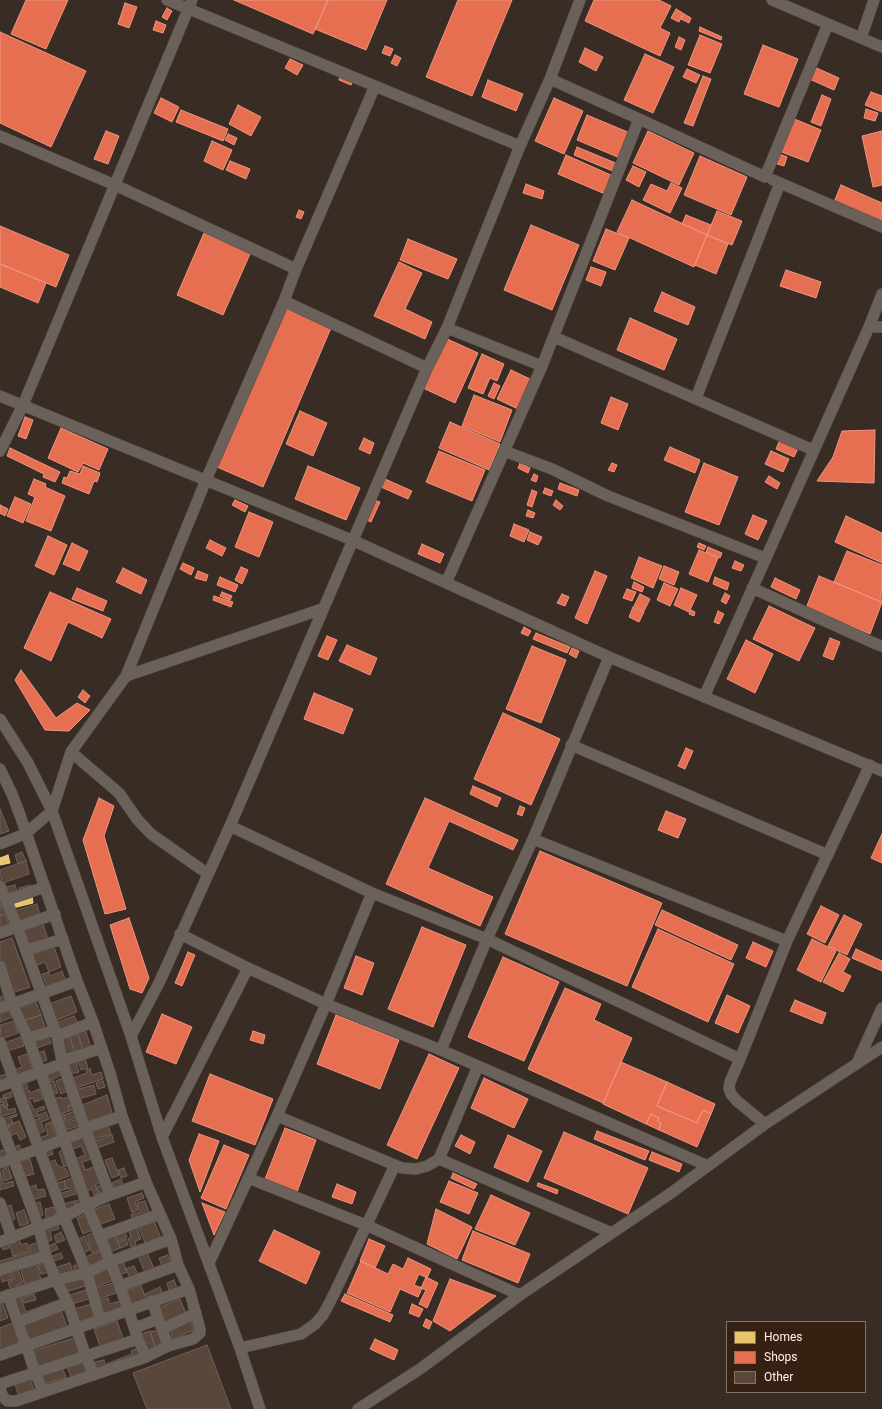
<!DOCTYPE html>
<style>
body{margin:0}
#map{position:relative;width:882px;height:1409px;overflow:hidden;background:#392c24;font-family:Roboto,sans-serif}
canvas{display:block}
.legend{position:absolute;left:726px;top:1321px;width:140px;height:72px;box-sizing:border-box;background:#362012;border:1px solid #867469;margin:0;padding:5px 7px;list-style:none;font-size:12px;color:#fff2eb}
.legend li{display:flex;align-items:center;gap:8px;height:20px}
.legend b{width:20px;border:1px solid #867469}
</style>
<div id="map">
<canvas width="882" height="1409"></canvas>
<ul class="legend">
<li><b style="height:11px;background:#e9c46a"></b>Homes</li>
<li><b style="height:11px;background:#e76f51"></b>Shops</li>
<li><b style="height:11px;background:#59473b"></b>Other</li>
</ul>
</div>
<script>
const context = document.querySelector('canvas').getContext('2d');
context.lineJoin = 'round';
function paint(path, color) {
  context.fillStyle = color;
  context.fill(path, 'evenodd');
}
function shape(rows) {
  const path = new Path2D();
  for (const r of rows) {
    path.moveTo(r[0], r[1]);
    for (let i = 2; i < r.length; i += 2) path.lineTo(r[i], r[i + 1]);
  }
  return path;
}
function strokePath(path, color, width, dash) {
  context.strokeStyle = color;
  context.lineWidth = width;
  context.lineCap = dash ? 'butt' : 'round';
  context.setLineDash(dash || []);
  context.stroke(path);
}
const homes = shape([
 [8,855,10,863,0,865,0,858,8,855],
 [32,895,33,903,13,908,12,902,32,895]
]);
paint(homes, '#e9c46a');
strokePath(homes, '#f0d291', 1);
const shops = shape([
 [26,0,68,0,46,49,11,34,26,0],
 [234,0,328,0,313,34,234,0],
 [328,0,387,0,366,50,315,29,328,0],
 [458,0,512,0,472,96,426,77,458,0],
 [594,0,659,0,671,6,660,28,670,33,660,56,585,21,594,0],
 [125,3,137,7,129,28,118,24,125,3],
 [167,8,172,11,167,20,162,17,167,8],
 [676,9,683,13,679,22,671,18,676,9],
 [684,14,691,18,689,23,681,19,684,14],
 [156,21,166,25,163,33,153,30,156,21],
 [700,27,722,37,721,40,699,31,700,27],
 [0,32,86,71,51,147,0,123,0,32],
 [700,35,722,44,710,73,688,65,700,35],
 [679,37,685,40,681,50,675,47,679,37],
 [763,45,798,59,779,107,744,94,763,45],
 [385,46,393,49,390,56,382,53,385,46],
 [585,48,603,57,596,71,579,62,585,48],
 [645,54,674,67,653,113,624,100,645,54],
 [395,55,401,58,397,66,391,63,395,55],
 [290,59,303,65,297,75,285,68,290,59],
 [812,66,839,78,834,90,807,78,812,66],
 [687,69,700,75,696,83,683,77,687,69],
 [340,75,353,80,351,85,339,80,340,75],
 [703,76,711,79,693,126,684,123,703,76],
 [488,80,523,94,516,111,482,97,488,80],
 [871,92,882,96,882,112,865,105,871,92],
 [822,95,831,99,821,126,811,122,822,95],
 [161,98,179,107,172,122,154,113,161,98],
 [554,98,583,111,564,154,535,141,554,98],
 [238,105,261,117,251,136,229,124,238,105],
 [866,109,878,113,875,121,864,118,866,109],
 [181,110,228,129,223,141,176,122,181,110],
 [587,115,630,133,620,158,577,140,587,115],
 [792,118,821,130,808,162,779,151,792,118],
 [106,131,119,136,108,164,94,159,106,131],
 [648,131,694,153,679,185,633,163,648,131],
 [882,131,882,185,873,187,862,136,882,131],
 [228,134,237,138,234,145,225,140,228,134],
 [212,141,232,150,223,170,204,161,212,141],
 [577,147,618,164,615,172,574,155,577,147],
 [777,153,787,157,784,166,774,163,777,153],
 [566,155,613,176,605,194,558,174,566,155],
 [700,156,747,177,731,215,684,195,700,156],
 [230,161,250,169,246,179,226,170,230,161],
 [633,166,646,172,639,187,626,180,633,166],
 [671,183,682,188,670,213,643,200,651,184,667,191,671,183],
 [526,184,544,191,542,199,523,193,526,184],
 [841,185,882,203,882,223,834,202,841,185],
 [632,200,707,235,694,267,617,232,632,200],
 [299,210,304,212,301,219,296,217,299,210],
 [717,211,742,221,732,245,707,235,717,211],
 [686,215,711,225,707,235,682,224,686,215],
 [531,225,579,245,552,310,504,290,531,225],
 [0,226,69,255,56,287,0,264,0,226],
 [606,229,629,238,615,270,593,261,606,229],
 [204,233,250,254,223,315,177,295,204,233],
 [707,235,728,244,716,274,695,265,707,235],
 [408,239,457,259,448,279,400,260,408,239],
 [399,262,422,273,405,309,432,322,425,339,374,316,399,262],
 [0,264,46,283,38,303,0,287,0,264],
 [591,267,606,272,601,286,586,280,591,267],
 [786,270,821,282,816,298,780,286,786,270],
 [662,292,695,307,688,325,654,311,662,292],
 [285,308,331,328,263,487,217,467,285,308],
 [630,318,677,339,664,370,617,350,630,318],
 [445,338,478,353,455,403,423,388,445,338],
 [482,354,504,364,497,381,490,378,483,394,468,388,482,354],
 [511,370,532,380,518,409,497,399,511,370],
 [494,383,500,386,494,399,488,396,494,383],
 [474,395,512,410,500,442,462,426,474,395],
 [611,397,628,404,618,430,601,423,611,397],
 [300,411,327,423,313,456,286,444,300,411],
 [25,417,33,420,26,439,18,436,25,417],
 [450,422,500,444,489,470,439,448,450,422],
 [61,428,108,449,99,470,83,463,78,472,48,458,61,428],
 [875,430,874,483,817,481,833,457,842,431,875,430],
 [781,437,799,446,794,457,776,449,781,437],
 [364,438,374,443,370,454,359,449,364,438],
 [670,447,700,460,695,473,664,460,670,447],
 [10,448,60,472,55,482,43,477,44,474,7,456,10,448],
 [439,451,485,470,472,501,426,482,439,451],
 [771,451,789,459,783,472,765,464,771,451],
 [520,463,530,468,528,473,518,468,520,463],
 [612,463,617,465,614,472,608,470,612,463],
 [704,463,738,477,719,525,685,512,704,463],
 [83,466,100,473,97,482,94,481,89,494,62,483,64,477,67,478,70,471,80,474,83,466],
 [308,466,360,488,346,520,295,499,308,466],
 [534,474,538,476,536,482,531,480,534,474],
 [769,476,780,483,777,489,765,482,769,476],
 [34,479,46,484,45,487,65,496,51,531,26,521,35,497,28,494,34,479],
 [385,479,412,491,408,499,381,487,385,479],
 [560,483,579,490,577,496,558,489,560,483],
 [545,488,553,491,551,496,543,493,545,488],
 [532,490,537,492,532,507,527,505,532,490],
 [15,497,31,504,23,523,7,516,15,497],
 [235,500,248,506,245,512,232,505,235,500],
 [374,500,380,502,371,522,365,519,374,500],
 [556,500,563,506,560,510,553,505,556,500],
 [0,505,8,509,5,516,0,513,0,505],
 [528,510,535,513,533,518,526,516,528,510],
 [249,512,273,522,259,557,235,547,249,512],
 [753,515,767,521,758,540,745,534,753,515],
 [846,516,882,533,882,563,835,542,846,516],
 [514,524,529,530,524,542,510,536,514,524],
 [530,532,542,537,538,545,527,540,530,532],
 [48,536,67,545,54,575,35,566,48,536],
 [210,540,226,548,222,556,206,548,210,540],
 [72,543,88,551,79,571,63,564,72,543],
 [699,543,706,546,704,550,697,547,699,543],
 [422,544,444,554,440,563,418,554,422,544],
 [708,547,722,553,720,558,706,552,708,547],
 [699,550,718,558,708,582,689,574,699,550],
 [847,551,882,565,881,602,834,582,847,551],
 [639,557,662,566,653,588,631,578,639,557],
 [735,561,744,565,741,571,732,568,735,561],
 [183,563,194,568,191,575,180,569,183,563],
 [664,566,679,572,674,585,659,579,664,566],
 [241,567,248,570,242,584,235,580,241,567],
 [123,568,147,580,141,594,116,582,123,568],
 [198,571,208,575,206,581,195,578,198,571],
 [595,571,607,576,587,624,575,618,595,571],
 [819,576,882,602,870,634,806,608,819,576],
 [220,577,238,585,235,592,217,585,220,577],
 [715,577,729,583,727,590,713,584,715,577],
 [775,578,800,590,796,599,771,587,775,578],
 [634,582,644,587,642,592,632,588,634,582],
 [664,583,678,589,670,606,657,600,664,583],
 [77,588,107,601,103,611,72,599,77,588],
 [681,588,697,595,689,612,674,605,681,588],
 [627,589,636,592,632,601,623,598,627,589],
 [50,592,111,619,102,638,68,622,51,661,24,648,50,592],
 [222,592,232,596,230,600,220,596,222,592],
 [725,593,730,596,726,604,721,601,725,593],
 [562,594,569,597,565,606,557,603,562,594],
 [640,594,650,599,644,611,634,606,640,594],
 [214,596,233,602,231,607,213,600,214,596],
 [769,606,815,628,799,661,753,639,769,606],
 [633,607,644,612,639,622,629,617,633,607],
 [691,610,695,612,694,616,689,614,691,610],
 [718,611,724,614,719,624,714,622,718,611],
 [524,627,531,631,528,636,521,633,524,627],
 [536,633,570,647,567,653,533,639,536,633],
 [327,636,337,640,328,660,318,656,327,636],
 [830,638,840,642,833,660,823,656,830,638],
 [746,640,773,654,755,693,727,679,746,640],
 [347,645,377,658,370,675,339,661,347,645],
 [532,646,566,660,541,723,506,709,532,646],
 [572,648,579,651,576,658,569,654,572,648],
 [21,670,56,718,77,703,90,710,69,731,45,730,15,680,21,670],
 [83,690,90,696,85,703,78,697,83,690],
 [314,693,353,709,343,734,304,719,314,693],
 [503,713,560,739,531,805,474,779,503,713],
 [686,748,693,751,685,769,678,766,686,748],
 [473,786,501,798,497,807,470,794,473,786],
 [99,798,114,806,104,836,126,909,105,914,83,840,99,798],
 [425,798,518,840,513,850,449,821,428,868,493,897,480,926,386,884,425,798],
 [520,806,525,808,522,816,517,814,520,806],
 [666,811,686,819,678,838,658,830,666,811],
 [882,834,882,863,871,858,882,834],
 [540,851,662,903,627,986,505,934,540,851],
 [821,906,839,915,825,943,807,934,821,906],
 [662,910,738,945,731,960,655,925,662,910],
 [844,915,862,924,847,955,828,946,844,915],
 [129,918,149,978,142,993,130,989,110,925,129,918],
 [422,927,466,945,433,1027,388,1009,422,927],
 [658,929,734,964,708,1022,632,987,658,929],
 [812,939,836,951,821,982,797,970,812,939],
 [753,942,773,951,766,967,746,958,753,942],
 [856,949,882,961,882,971,852,958,856,949],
 [188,952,195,955,182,986,175,983,188,952],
 [839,953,850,959,843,972,851,976,843,992,823,982,839,953],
 [356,956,374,963,362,995,344,988,356,956],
 [503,957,559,982,524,1061,468,1037,503,957],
 [565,988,601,1004,594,1020,632,1038,603,1103,528,1069,565,988],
 [727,995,750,1006,738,1033,715,1023,727,995],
 [795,1000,826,1013,822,1024,790,1011,795,1000],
 [162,1014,192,1027,176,1064,146,1052,162,1014],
 [336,1015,399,1040,380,1089,317,1064,336,1015],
 [253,1031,265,1035,263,1044,250,1040,253,1031],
 [429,1054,459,1068,417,1159,387,1145,429,1054],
 [621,1062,667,1082,657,1106,697,1123,703,1110,711,1114,697,1147,659,1130,661,1123,657,1121,659,1118,651,1114,646,1124,603,1104,621,1062],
 [210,1074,273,1099,255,1145,192,1121,210,1074],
 [484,1078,528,1099,514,1128,471,1108,484,1078],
 [667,1082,715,1104,711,1114,703,1110,697,1123,657,1106,667,1082],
 [651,1114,659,1118,657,1121,661,1123,659,1130,646,1124,651,1114],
 [285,1128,316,1140,297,1192,265,1179,285,1128],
 [597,1131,649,1151,645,1160,594,1139,597,1131],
 [564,1132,648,1168,628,1214,544,1178,564,1132],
 [199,1134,219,1141,200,1192,189,1160,199,1134],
 [461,1135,475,1142,470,1154,455,1146,461,1135],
 [508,1135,542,1151,528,1182,494,1167,508,1135],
 [224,1145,249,1155,226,1209,201,1198,224,1145],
 [652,1152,682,1164,679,1172,649,1160,652,1152],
 [453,1173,477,1184,474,1189,451,1178,453,1173],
 [449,1181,478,1193,469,1214,440,1202,449,1181],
 [538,1183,558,1190,557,1194,537,1186,538,1183],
 [337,1184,356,1192,352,1204,332,1197,337,1184],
 [491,1195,530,1213,515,1245,475,1229,491,1195],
 [202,1203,225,1212,214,1235,202,1203],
 [436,1209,472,1227,457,1259,427,1244,436,1209],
 [274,1230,320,1252,306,1284,259,1261,274,1230],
 [473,1231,530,1254,518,1283,462,1260,473,1231],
 [369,1239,385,1246,375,1268,360,1261,369,1239],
 [408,1258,431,1269,427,1278,419,1274,414,1285,422,1288,418,1297,400,1289,390,1312,347,1293,361,1261,388,1274,393,1264,403,1269,408,1258],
 [426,1277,438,1283,427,1308,419,1304,426,1290,421,1288,426,1277],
 [450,1279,496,1296,450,1331,433,1321,450,1279],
 [345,1294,393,1315,390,1322,341,1301,345,1294],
 [412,1304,423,1309,419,1317,409,1313,412,1304],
 [426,1319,432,1322,429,1329,423,1326,426,1319],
 [375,1339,398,1350,394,1360,370,1349,375,1339]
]);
paint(shops, '#e76f51');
strokePath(shops, '#ee967f', 1);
const building = shape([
 [0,809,9,831,0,834,0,809],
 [22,852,26,861,18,864,15,855,22,852],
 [26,861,29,874,3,883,0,876,0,870,26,861],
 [15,885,17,891,7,893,6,887,15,885],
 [30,885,32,890,21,894,19,888,30,885],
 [0,902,5,914,0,916,0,902],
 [37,904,40,915,18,922,14,911,37,904],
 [5,914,9,924,0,928,0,916,5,914],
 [42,921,48,939,28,946,22,928,42,921],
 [12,938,30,987,12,993,0,960,0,942,12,938],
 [54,947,61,967,49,972,45,962,35,966,31,955,54,947],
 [62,971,66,982,48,989,42,974,49,972,50,976,62,971],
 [5,995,7,1000,0,1003,0,997,5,995],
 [71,996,77,1012,55,1021,49,1004,71,996],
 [36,1002,41,1015,23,1021,19,1008,36,1002],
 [9,1009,12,1017,0,1022,0,1013,9,1009],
 [41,1015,46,1029,28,1035,23,1021,41,1015],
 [74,1016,78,1024,59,1031,56,1023,74,1016],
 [14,1021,18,1033,1,1039,0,1025,14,1021],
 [85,1029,91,1048,83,1050,77,1032,85,1029],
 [77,1032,83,1050,75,1053,69,1035,77,1032],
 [69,1035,75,1053,65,1056,59,1038,69,1035],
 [48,1036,51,1043,34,1049,31,1042,48,1036],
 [21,1037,24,1046,7,1051,4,1043,21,1037],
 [44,1051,47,1060,39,1063,36,1054,44,1051],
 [27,1054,33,1070,18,1078,15,1070,22,1067,18,1057,27,1054],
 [85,1059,88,1068,81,1070,78,1062,85,1059],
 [76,1062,79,1072,71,1074,68,1065,76,1062],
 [59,1069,61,1075,48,1082,47,1080,50,1079,48,1074,59,1069],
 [90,1069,92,1075,101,1072,103,1079,76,1088,73,1078,87,1073,86,1070,90,1069],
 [6,1074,8,1080,0,1083,0,1076,6,1074],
 [34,1076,35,1080,26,1083,28,1088,24,1090,22,1084,34,1076],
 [63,1078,68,1091,61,1094,56,1081,63,1078],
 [54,1081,58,1093,51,1095,47,1083,54,1081],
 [103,1081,105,1087,98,1089,96,1083,103,1081],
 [94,1085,96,1094,78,1099,75,1090,94,1085],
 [39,1089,43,1099,34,1102,33,1098,25,1101,21,1093,29,1090,30,1093,39,1089],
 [11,1092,12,1097,6,1099,5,1097,4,1098,3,1095,11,1092],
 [72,1095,75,1104,68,1106,69,1111,57,1115,52,1099,61,1097,62,1099,72,1095],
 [107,1095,112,1113,87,1122,80,1106,107,1095],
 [5,1097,8,1106,4,1107,3,1102,0,1103,0,1099,5,1097],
 [30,1101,34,1110,44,1106,45,1109,37,1112,38,1116,30,1119,24,1103,30,1101],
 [3,1104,4,1107,7,1107,8,1110,15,1108,16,1112,1,1117,0,1105,3,1104],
 [73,1104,74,1109,69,1111,68,1106,73,1104],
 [75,1111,77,1117,67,1121,64,1115,75,1111],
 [46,1112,49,1119,41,1122,45,1131,37,1134,32,1121,40,1118,38,1115,46,1112],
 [17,1114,17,1116,11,1118,13,1124,8,1125,9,1128,5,1129,2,1119,17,1114],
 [63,1114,66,1123,77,1119,79,1126,63,1131,58,1116,63,1114],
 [19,1121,26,1137,20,1140,17,1133,8,1137,7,1134,11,1132,9,1125,19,1121],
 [51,1122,56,1138,40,1143,39,1138,48,1135,45,1124,51,1122],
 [108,1126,111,1134,94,1139,91,1132,108,1126],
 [112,1135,114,1142,97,1148,95,1141,112,1135],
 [84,1136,92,1159,82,1162,85,1170,96,1166,102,1182,95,1185,99,1193,94,1195,92,1189,87,1191,75,1159,85,1155,81,1146,70,1150,67,1142,84,1136],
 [19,1145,21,1150,15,1155,12,1148,19,1145],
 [51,1148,53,1154,45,1157,43,1150,51,1148],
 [3,1150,5,1157,0,1159,0,1151,3,1150],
 [63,1150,68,1165,64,1167,59,1152,63,1150],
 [112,1158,119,1175,112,1178,105,1160,112,1158],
 [30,1159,34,1174,22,1177,19,1161,30,1159],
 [55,1160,57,1165,66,1169,69,1176,53,1182,46,1163,55,1160],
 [8,1167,12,1178,5,1181,2,1170,8,1167],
 [124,1168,127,1176,121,1178,118,1170,124,1168],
 [0,1171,4,1184,13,1181,14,1186,0,1190,0,1171],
 [72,1178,75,1187,67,1189,64,1181,72,1178],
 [121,1179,123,1185,115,1189,112,1183,121,1179],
 [64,1181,66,1189,56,1192,54,1184,64,1181],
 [36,1185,37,1190,44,1189,46,1196,32,1200,29,1187,36,1185],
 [103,1185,106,1194,100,1196,96,1187,103,1185],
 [75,1189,76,1194,62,1198,58,1194,75,1189],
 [142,1193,144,1198,135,1202,138,1210,132,1213,127,1198,142,1193],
 [81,1199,84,1206,76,1207,75,1201,81,1199],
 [74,1201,76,1207,67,1211,64,1204,74,1201],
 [145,1201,150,1216,133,1222,131,1215,140,1212,137,1203,145,1201],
 [40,1202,43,1215,36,1216,33,1204,40,1202],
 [109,1204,115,1219,98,1225,92,1210,109,1204],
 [11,1205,15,1219,9,1221,4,1207,11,1205],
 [54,1207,56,1216,46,1218,45,1209,54,1207],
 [24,1210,29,1223,20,1226,16,1213,24,1210],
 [86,1214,92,1230,83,1234,77,1218,86,1214],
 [153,1219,161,1238,146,1245,138,1225,153,1219],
 [58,1224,59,1229,50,1231,52,1240,46,1242,42,1228,58,1224],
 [136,1225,141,1239,135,1241,136,1246,131,1247,128,1239,131,1238,128,1228,136,1225],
 [125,1231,127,1237,117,1241,115,1234,125,1231],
 [61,1232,65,1240,57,1243,54,1236,61,1232],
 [95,1233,101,1250,92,1253,87,1235,95,1233],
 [115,1235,120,1248,110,1252,105,1239,115,1235],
 [85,1236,90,1250,83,1253,77,1239,85,1236],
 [19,1239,21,1245,27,1243,29,1251,13,1256,9,1243,19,1239],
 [126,1239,128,1245,120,1248,118,1242,126,1239],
 [7,1241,9,1248,3,1250,1,1243,7,1241],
 [40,1242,43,1253,0,1267,0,1261,31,1252,29,1245,40,1242],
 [55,1243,58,1249,51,1252,49,1246,55,1243],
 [102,1251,106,1262,89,1269,85,1257,102,1251],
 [147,1252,155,1271,146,1275,138,1256,147,1252],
 [61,1253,63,1258,54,1261,52,1256,61,1253],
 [168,1255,171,1263,162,1266,159,1258,168,1255],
 [123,1261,127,1272,118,1275,115,1265,123,1261],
 [36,1262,41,1280,25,1285,20,1267,36,1262],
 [46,1262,49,1272,41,1274,38,1265,46,1262],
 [70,1263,73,1272,60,1276,57,1267,70,1263],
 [80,1264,83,1271,76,1274,73,1266,80,1264],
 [134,1266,138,1275,130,1278,126,1269,134,1266],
 [17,1267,23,1283,16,1286,17,1289,11,1291,8,1282,14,1279,11,1269,17,1267],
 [108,1268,112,1281,94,1287,90,1275,108,1268],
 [10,1270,12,1279,2,1282,0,1273,10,1270],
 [82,1276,85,1286,66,1292,63,1282,82,1276],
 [174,1280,177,1288,169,1291,167,1283,174,1280],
 [113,1283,116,1293,99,1299,96,1288,113,1283],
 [141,1285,146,1300,131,1306,126,1291,141,1285],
 [160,1287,163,1294,149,1301,145,1294,160,1287],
 [86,1290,89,1299,72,1304,70,1295,86,1290],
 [34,1294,36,1300,24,1303,22,1298,34,1294],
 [20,1296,26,1312,61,1299,63,1303,19,1319,12,1299,20,1296],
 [108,1298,110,1304,120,1301,122,1309,104,1314,100,1300,108,1298],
 [180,1299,186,1314,165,1322,160,1307,180,1299],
 [2,1301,8,1318,0,1321,0,1302,2,1301],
 [91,1304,96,1320,80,1325,74,1309,91,1304],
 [61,1310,67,1327,29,1342,23,1325,61,1310],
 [117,1321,124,1341,101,1349,94,1329,117,1321],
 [191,1321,194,1330,173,1339,170,1330,191,1321],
 [12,1323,19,1342,0,1350,0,1328,12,1323],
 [159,1330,163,1345,155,1348,150,1332,159,1330],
 [150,1331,156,1348,147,1351,141,1334,150,1331],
 [74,1338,80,1354,37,1368,32,1351,74,1338],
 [207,1345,231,1409,147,1409,133,1373,207,1345],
 [138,1348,141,1357,108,1370,106,1364,132,1354,131,1351,138,1348],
 [104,1360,106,1368,97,1370,95,1362,104,1360],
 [83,1361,88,1373,72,1379,67,1367,83,1361],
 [62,1368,66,1377,45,1384,42,1376,62,1368],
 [30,1377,34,1391,19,1396,14,1382,30,1377]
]);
paint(building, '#59473b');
strokePath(building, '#6d615a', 1);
const minor = shape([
 [167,0,520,146],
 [772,0,882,47],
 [861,38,874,0],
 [550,79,639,119,765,177,828,24],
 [0,136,115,185,296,269],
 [773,180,882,227],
 [284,301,427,368],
 [869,327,882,327],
 [447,328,542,366],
 [554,337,813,450],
 [0,396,352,540,609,657,882,771],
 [696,398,780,183],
 [0,451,23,405,192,0],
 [504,451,552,469,608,496,765,558],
 [446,583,542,366,639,119],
 [752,588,876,644,882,646],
 [126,676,322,609],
 [704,697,869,327,882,294],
 [0,719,28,763,52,811,131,1036,162,1137,240,1348,260,1409],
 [571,745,828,855],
 [71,752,119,793,137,819,151,834,208,874],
 [0,769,12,794,20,815,77,981,93,1022,110,1073,122,1116,146,1182,171,1239,178,1265,189,1289,200,1329,200,1333,193,1339,168,1346,146,1357,16,1401,7,1401,2,1395,0,1388],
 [230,826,372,893,487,939,740,1059],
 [533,839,787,941],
 [0,844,25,834,52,811,71,752,126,676,206,480,284,301,296,269,375,86],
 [0,886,17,926,57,1036,62,1061,70,1085,86,1131,110,1195],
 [6,900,45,887],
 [0,933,55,914],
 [180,934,248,968,326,1004,441,1050,708,1166],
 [26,950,63,939],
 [0,966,12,1004,0,1008],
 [77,981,12,1004,28,1038,40,1071,87,1205,120,1286,138,1339,146,1357],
 [57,1036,93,1022],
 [131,1036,159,983,230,826,427,368,447,328,520,146,550,79,580,0],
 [28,1038,55,1030],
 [0,1042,64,1217,87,1273,100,1319],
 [441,1050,487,939,533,839,609,657],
 [857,1063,882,1008],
 [0,1086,59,1065,62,1061,102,1048],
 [277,1116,402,1168,416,1169,427,1166,439,1159,478,1066],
 [0,1122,39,1228,46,1256,56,1280,68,1303,86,1357,94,1375],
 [765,1124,737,1101,731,1094,729,1088,730,1082,740,1059,787,941,870,765],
 [162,1137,248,968],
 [439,1159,612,1233],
 [0,1163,86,1131,91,1126,122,1116],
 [248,1178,366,1225,520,1295],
 [0,1203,12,1238],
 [100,1236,160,1214],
 [0,1242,64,1217,87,1205,110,1195,146,1182],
 [209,1263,277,1116,326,1004,372,893],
 [0,1270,46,1256],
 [120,1286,178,1265],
 [8,1295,26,1345,35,1372,43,1391],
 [0,1298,56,1280,87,1273,109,1262,171,1239],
 [152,1301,168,1346],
 [18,1322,68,1303],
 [135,1328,158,1319],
 [162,1329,196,1313],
 [240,1348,301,1334,315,1324,323,1315,333,1296,395,1165],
 [0,1355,189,1289],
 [0,1384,138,1339],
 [358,1409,420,1369,520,1295,671,1193,765,1124,882,1047]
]);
strokePath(minor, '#544943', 12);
strokePath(minor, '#6a615b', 11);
</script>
